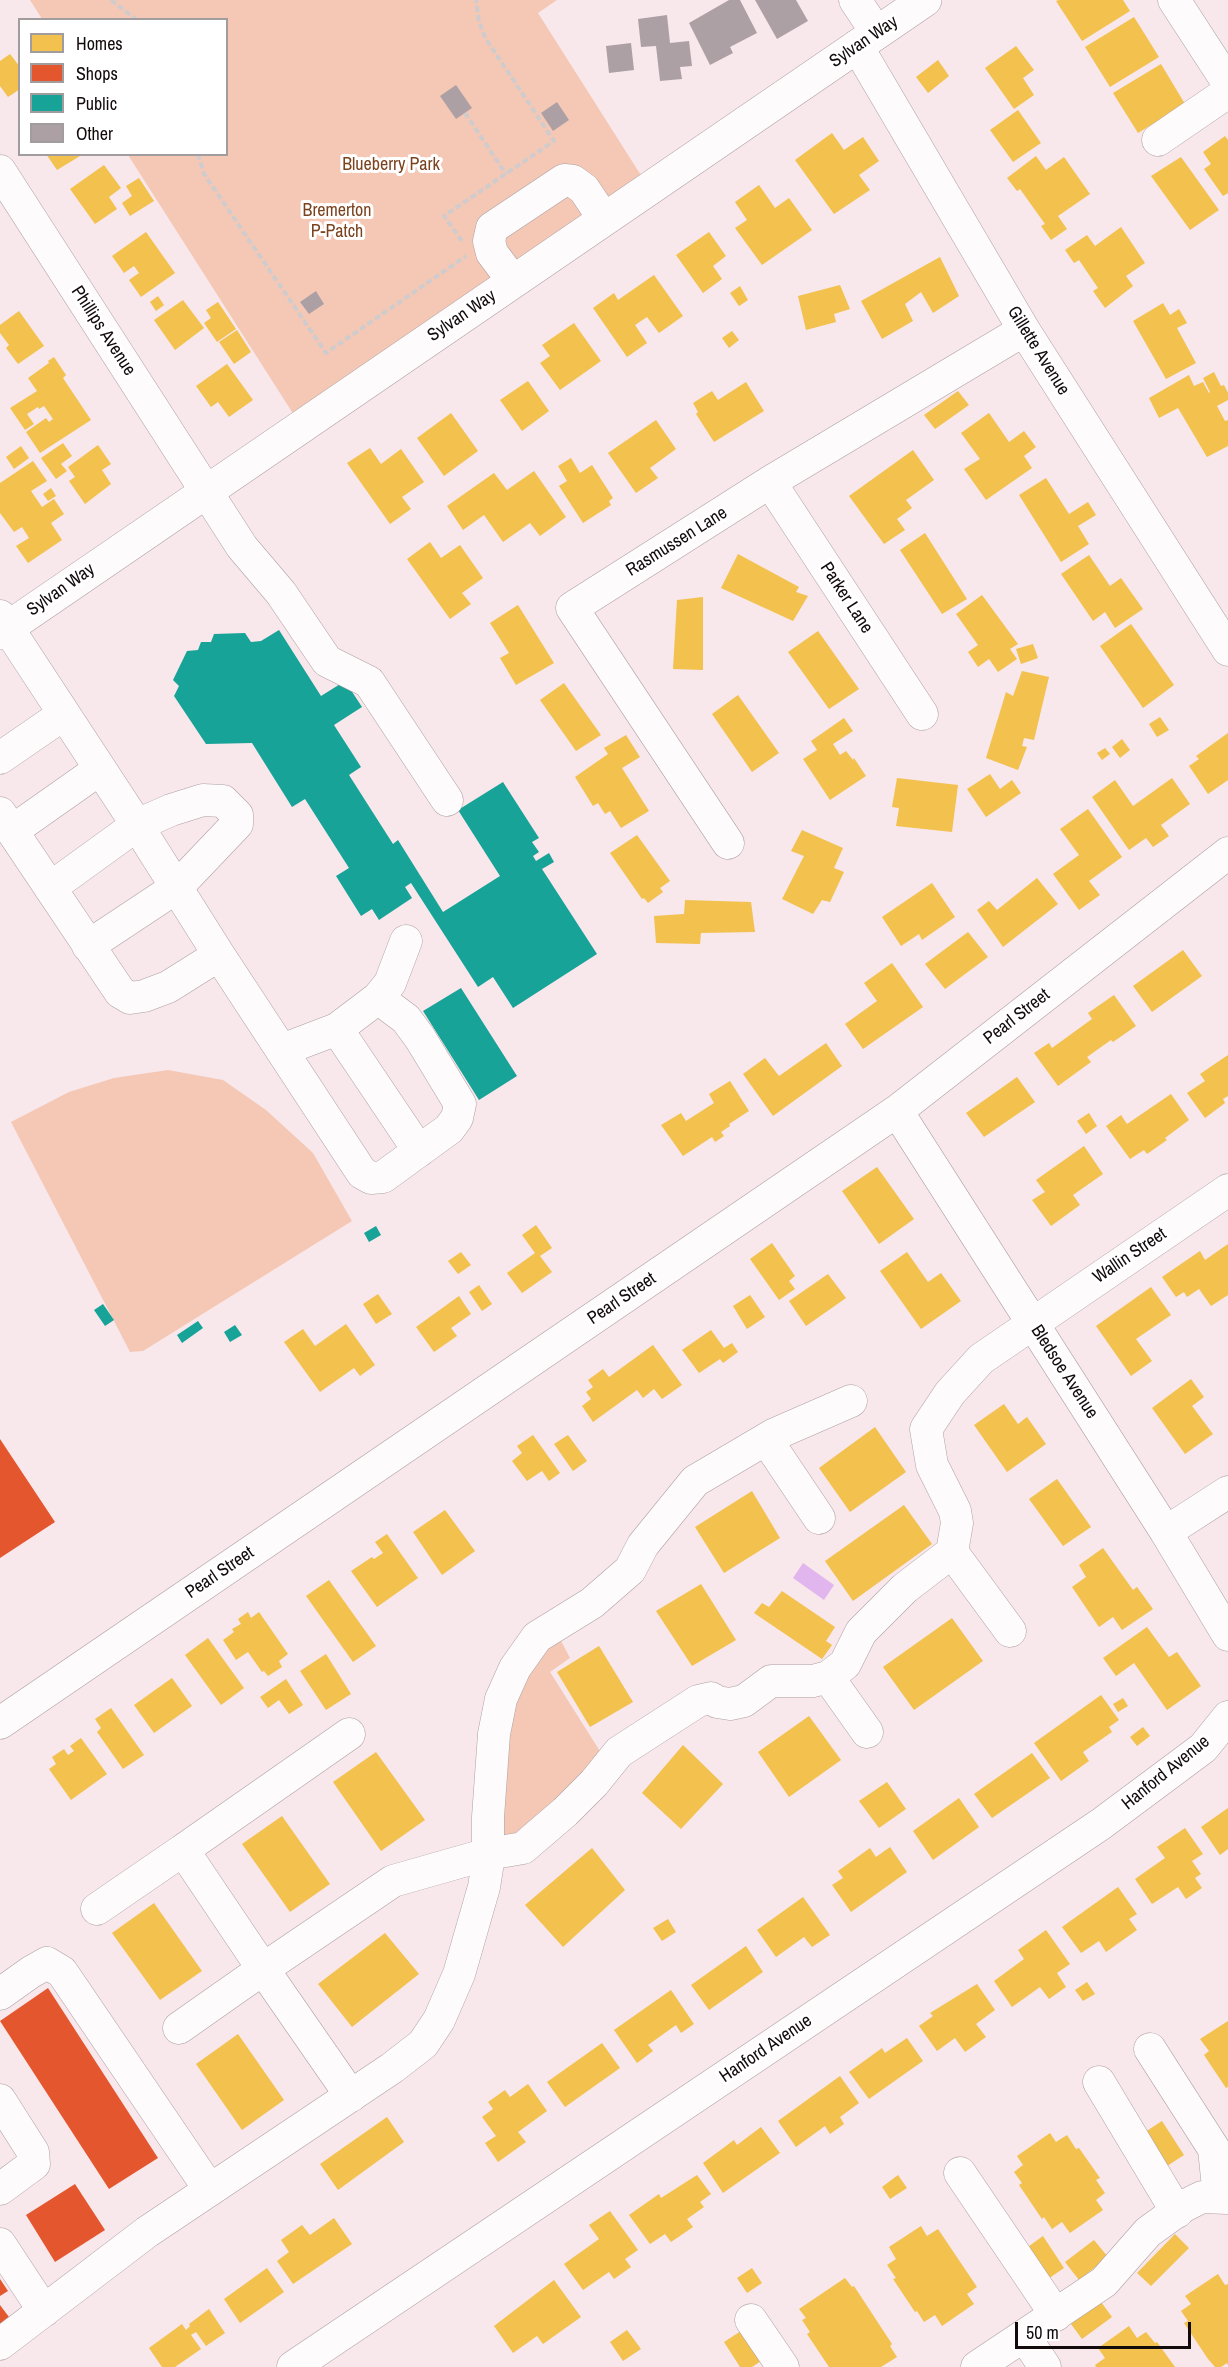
<!DOCTYPE html>
<style>
body{margin:0}
#map{position:relative;width:1228px;height:2367px;overflow:hidden;background:#f8e7eb;font-family:"Archivo Narrow",sans-serif}
canvas{display:block}
.legend{position:absolute;left:18px;top:18px;width:210px;height:138px;box-sizing:border-box;background:#fff;border:2px solid #a19d9e;margin:0;padding:8px 10px;list-style:none;font-size:18px;color:#130a0c}
.legend li{display:flex;align-items:center;gap:12px;height:30px}
.legend b{width:30px;border:2px solid #a19d9e}
.scale{position:absolute;left:1015px;top:2322px;width:176px;height:27px;box-sizing:border-box;border:3px solid #130a0c;border-top:0;padding-left:8px;font-size:18px;line-height:21px;white-space:nowrap;color:#130a0c;-webkit-text-stroke:4px #fff;paint-order:stroke}
</style>
<div id="map">
<canvas width="1228" height="2367"></canvas>
<ul class="legend">
<li><b style="height:16px;background:#f2c14e"></b>Homes</li>
<li><b style="height:16px;background:#e4572e"></b>Shops</li>
<li><b style="height:16px;background:#17a398"></b>Public</li>
<li><b style="height:16px;background:#aca0a5"></b>Other</li>
</ul>
<div class="scale">50 m</div>
</div>
<script>
const context = document.querySelector('canvas').getContext('2d');
context.lineJoin = 'round';
function paint(path, color) {
  context.fillStyle = color;
  context.fill(path, 'evenodd');
}
function shape(rows) {
  const path = new Path2D();
  for (const r of rows) {
    path.moveTo(r[0], r[1]);
    for (let i = 2; i < r.length; i += 2) path.lineTo(r[i], r[i + 1]);
  }
  return path;
}
function strokePath(path, color, width, dash) {
  context.strokeStyle = color;
  context.lineWidth = width;
  context.lineCap = dash ? 'butt' : 'round';
  context.setLineDash(dash || []);
  context.stroke(path);
}
function drawText(font, color, halo, rows, align = 'center') {
  context.font = font + ' "Archivo Narrow",sans-serif';
  context.lineWidth = 6;
  context.setLineDash([]);
  context.textBaseline = 'middle';
  context.strokeStyle = halo;
  context.fillStyle = color;
  for (const [text, x, y, turn = 0] of rows) {
    context.save();
    context.translate(x, y);
    context.rotate((+turn || 0) * Math.PI / 180);
    context.textAlign = isNaN(turn) ? turn : align;
    if (halo) context.strokeText(text, 0, 0);
    context.fillText(text, 0, 0);
    context.restore();
  }
}
paint(shape([
 [30,0,557,0,538,13,649,188,301,426,128,155,226,154,226,20,42,19],
 [168,1070,223,1080,266,1110,313,1153,352,1221,143,1351,130,1352,11,1122,69,1092,114,1078],
 [559,1637,570,1658,550,1672,603,1756,516,1836,502,1835,497,1816,515,1699,534,1662]
]), '#f4c8b5');
paint(shape([
 [803,1563,834,1585,824,1600,793,1578]
]), '#e1b5ed');
paint(shape([
 [1059,0,1123,0,1130,11,1082,41,1056,1],
 [1134,17,1159,57,1110,87,1085,47],
 [1016,46,1034,70,1023,78,1034,95,1014,109,985,68],
 [10,54,20,67,20,89,8,97,0,86,0,61],
 [938,60,949,76,928,93,916,77],
 [1161,64,1185,104,1138,133,1113,93],
 [1018,110,1041,143,1013,162,990,130],
 [832,133,844,150,863,137,879,161,859,175,870,190,834,214,795,160],
 [1225,136,1228,140,1228,193,1223,196,1204,169,1211,164,1203,152],
 [46,154,79,154,80,156,57,170],
 [1036,156,1046,170,1064,157,1090,194,1058,216,1067,229,1051,240,1041,226,1045,224,1020,189,1017,191,1007,178],
 [1181,157,1219,210,1190,230,1151,176],
 [104,165,121,188,109,197,117,209,95,224,70,189],
 [139,178,154,201,130,216,122,203,132,196,126,186],
 [759,185,775,208,789,198,812,230,762,265,735,228,747,220,735,202],
 [1121,227,1145,263,1126,276,1133,286,1105,308,1093,291,1098,288,1079,260,1074,263,1065,250,1087,235,1095,246],
 [146,232,175,273,141,297,129,280,139,273,134,266,124,273,112,256],
 [709,232,726,256,713,266,722,279,703,293,676,255],
 [940,257,959,296,933,313,921,292,905,304,913,321,882,339,861,301],
 [654,275,683,316,659,333,647,317,635,325,647,343,627,357,593,308,614,293,618,300],
 [840,285,850,309,834,314,836,322,806,330,798,296],
 [740,286,748,300,739,306,730,293],
 [158,296,164,305,156,311,150,302],
 [183,300,204,328,175,350,154,320],
 [218,302,236,329,217,342,204,323,211,318,206,310],
 [1163,303,1170,315,1179,309,1187,323,1177,328,1196,363,1166,379,1133,321],
 [19,311,44,346,18,364,6,348,9,345,0,333,0,325],
 [574,323,601,361,560,390,540,363,550,356,542,345],
 [237,330,251,352,234,364,219,342],
 [732,331,739,340,729,348,722,338],
 [54,357,66,375,63,378,91,420,40,453,26,432,46,418,49,422,53,419,44,406,39,409,38,407,27,414,34,424,25,430,10,408,37,391,28,378,49,363,48,361],
 [227,364,253,400,229,417,218,402,211,407,196,386],
 [1214,372,1221,386,1224,385,1228,393,1228,400,1217,406,1225,421,1228,420,1228,446,1207,457,1178,408,1159,418,1149,398,1189,375,1194,386,1203,382,1209,393,1210,392,1203,378],
 [528,381,549,411,522,431,500,400],
 [746,382,764,411,714,442,696,414,698,412,693,403,712,391,718,400],
 [958,391,969,405,935,429,924,415],
 [451,413,478,451,444,476,417,438],
 [989,413,1009,442,1024,431,1036,447,1024,456,1032,468,986,500,964,469,980,459,961,433],
 [656,420,676,449,650,468,658,478,636,493,608,453],
 [63,443,72,456,61,464,67,471,56,479,41,458],
 [98,445,111,464,102,470,111,484,85,504,69,481,75,477,68,467],
 [21,446,29,458,14,469,6,457],
 [370,448,381,464,401,449,424,482,402,497,411,509,390,524,347,463],
 [913,450,934,480,906,500,912,508,897,519,905,530,884,544,849,496],
 [571,458,580,473,592,465,613,498,609,501,611,505,583,523,559,486,567,481,558,466],
 [33,461,47,481,31,491,42,507,54,499,64,514,51,523,62,540,28,563,16,546,29,538,22,527,14,532,0,513,0,483],
 [534,471,566,517,540,536,530,523,503,542,484,515,463,530,447,506,494,473,507,490],
 [1046,478,1069,514,1088,502,1096,515,1078,526,1089,544,1061,562,1019,495],
 [51,488,56,496,48,501,43,494],
 [925,533,967,599,942,614,900,550],
 [430,542,441,558,460,545,483,578,462,593,471,604,450,619,407,559],
 [738,554,799,587,796,592,808,596,793,621,721,588],
 [1089,555,1110,586,1121,578,1143,609,1115,628,1105,612,1093,621,1061,574],
 [982,595,1018,644,1010,649,1017,659,998,672,989,659,978,667,968,652,978,645,956,614],
 [703,597,703,670,673,669,677,600],
 [518,605,554,663,516,685,500,658,509,653,490,623],
 [1131,624,1174,685,1143,708,1100,646],
 [818,631,859,689,829,709,788,652],
 [1033,644,1038,658,1021,664,1016,649],
 [1022,671,1049,677,1034,740,1024,738,1022,746,1027,747,1018,770,986,758,1006,692,1013,696],
 [564,683,601,735,576,751,540,700],
 [738,695,779,753,752,772,712,714],
 [1160,717,1169,730,1157,737,1149,724],
 [844,718,853,731,833,744,840,755,846,751,853,760,854,758,866,776,830,800,803,759,817,750,811,741],
 [1228,733,1228,780,1208,794,1189,766,1199,759,1196,756],
 [626,735,640,757,622,768,649,811,621,828,610,811,605,814,598,803,593,806,575,777,608,754,604,748],
 [1122,739,1130,750,1120,758,1112,747],
 [1105,748,1110,754,1102,760,1097,753],
 [990,774,1000,789,1012,780,1021,793,986,817,967,789],
 [897,778,958,785,952,832,896,826,899,808,892,807],
 [1172,778,1190,804,1161,825,1169,836,1153,847,1146,838,1129,850,1092,797,1115,780,1133,806],
 [1088,809,1122,857,1089,881,1100,895,1079,910,1053,874,1079,855,1060,829],
 [802,830,843,848,834,868,844,872,830,902,822,900,813,914,782,899,804,856,791,851],
 [637,835,670,881,660,888,663,892,648,903,644,898,642,899,610,853],
 [1037,878,1058,904,1003,947,977,910,989,901,997,910],
 [932,883,955,917,922,940,919,934,901,946,882,917],
 [685,900,751,902,755,932,701,933,700,944,656,943,654,916,684,914],
 [968,932,988,957,945,989,925,964],
 [1183,950,1202,976,1152,1012,1133,986],
 [892,963,923,1007,863,1049,845,1024,877,1001,864,983],
 [1114,995,1136,1026,1113,1042,1111,1040,1087,1057,1091,1062,1058,1086,1034,1053,1049,1043,1052,1048,1092,1019,1088,1013],
 [826,1043,842,1066,773,1116,743,1074,765,1058,779,1076],
 [1228,1055,1228,1096,1223,1099,1225,1103,1205,1118,1187,1093,1205,1081,1200,1074],
 [1017,1077,1035,1102,984,1137,966,1113],
 [730,1081,749,1111,729,1124,730,1126,721,1132,724,1136,715,1142,712,1137,683,1156,661,1125,681,1113,686,1121,714,1103,709,1094],
 [1171,1094,1189,1120,1165,1138,1167,1140,1147,1154,1144,1150,1130,1159,1106,1126,1121,1115,1127,1124],
 [1089,1113,1097,1126,1086,1134,1077,1121],
 [1084,1146,1103,1174,1073,1195,1080,1205,1051,1226,1032,1200,1045,1192,1036,1180],
 [877,1167,914,1219,879,1244,842,1191],
 [536,1225,552,1248,540,1256,552,1272,522,1293,507,1273,535,1253,522,1235],
 [772,1243,795,1276,789,1281,795,1289,779,1300,750,1259],
 [1228,1244,1228,1295,1211,1306,1199,1289,1187,1297,1184,1292,1176,1297,1162,1277,1200,1251,1205,1260],
 [461,1252,471,1265,458,1274,448,1261],
 [907,1252,928,1282,941,1273,961,1301,921,1329,880,1271],
 [828,1274,846,1298,806,1326,789,1301],
 [479,1285,492,1304,482,1311,469,1292],
 [1151,1287,1171,1315,1136,1339,1152,1361,1131,1376,1096,1326],
 [378,1294,392,1314,376,1324,363,1304],
 [750,1295,765,1317,747,1329,733,1306],
 [459,1296,471,1314,451,1328,457,1336,434,1352,416,1327],
 [346,1324,375,1365,360,1376,354,1368,320,1392,284,1342,303,1329,315,1346],
 [711,1330,724,1348,732,1343,738,1352,723,1363,720,1359,699,1373,682,1350],
 [653,1345,682,1385,662,1399,654,1389,643,1398,637,1390,593,1422,582,1406,591,1399,586,1392,593,1387,588,1380,603,1369,609,1377],
 [1191,1379,1204,1397,1192,1406,1213,1434,1185,1454,1152,1408],
 [1004,1404,1018,1424,1027,1417,1046,1444,1007,1472,974,1425],
 [875,1427,906,1472,850,1512,819,1468],
 [533,1435,560,1473,549,1481,542,1471,527,1481,512,1461,522,1453,517,1446],
 [568,1435,587,1461,573,1471,554,1444],
 [1057,1479,1091,1527,1063,1546,1029,1499],
 [752,1491,780,1538,724,1573,695,1527],
 [904,1505,932,1544,853,1601,825,1561],
 [445,1510,475,1551,442,1575,413,1532],
 [387,1534,418,1578,377,1607,351,1571,372,1557,374,1559,383,1553,375,1542],
 [1103,1548,1133,1590,1137,1587,1153,1609,1122,1630,1113,1617,1099,1627,1072,1587,1086,1577,1079,1565],
 [329,1580,376,1646,353,1662,306,1596],
 [701,1584,736,1640,692,1666,656,1611],
 [782,1591,835,1627,826,1641,832,1645,822,1659,754,1613,762,1603,769,1607],
 [248,1612,251,1618,259,1612,288,1654,279,1661,282,1667,268,1676,264,1671,262,1672,248,1652,236,1660,223,1640,234,1632,232,1629,241,1624,238,1619],
 [952,1618,983,1661,914,1710,883,1667],
 [1147,1627,1169,1657,1177,1652,1201,1686,1167,1710,1134,1663,1116,1676,1103,1658],
 [208,1638,244,1688,221,1705,185,1655],
 [599,1646,633,1702,590,1727,557,1672],
 [326,1654,351,1694,326,1710,300,1671],
 [172,1678,192,1706,154,1733,134,1705],
 [286,1679,303,1705,289,1714,279,1700,268,1708,260,1697],
 [1101,1695,1119,1720,1109,1727,1112,1732,1083,1752,1089,1761,1061,1781,1034,1743],
 [1123,1698,1128,1706,1118,1712,1113,1704],
 [111,1708,144,1755,123,1769,97,1732,101,1728,95,1719],
 [809,1716,841,1760,789,1797,758,1752],
 [1143,1727,1150,1736,1137,1746,1130,1737],
 [81,1738,107,1774,71,1800,49,1769,56,1764,52,1757,64,1749,68,1755,74,1751,70,1746],
 [683,1745,723,1784,681,1829,642,1793],
 [376,1752,425,1820,381,1851,333,1782],
 [1032,1753,1050,1778,992,1818,974,1794],
 [887,1782,906,1809,879,1828,859,1801],
 [959,1798,979,1827,933,1860,913,1831],
 [1228,1808,1228,1849,1220,1855,1201,1827],
 [282,1816,330,1884,290,1912,242,1844],
 [1185,1828,1203,1854,1192,1861,1201,1874,1195,1878,1202,1888,1186,1899,1178,1887,1152,1904,1135,1879,1165,1858,1157,1847],
 [890,1847,907,1872,851,1912,832,1885,843,1878,838,1871,870,1848,876,1857],
 [592,1848,625,1890,563,1947,525,1905],
 [1118,1887,1137,1914,1129,1919,1137,1930,1106,1952,1099,1941,1081,1953,1062,1927],
 [803,1897,830,1935,812,1947,804,1937,776,1957,757,1930],
 [154,1903,202,1971,160,2000,112,1933],
 [668,1919,676,1932,662,1941,653,1928],
 [1046,1930,1070,1964,1057,1973,1066,1987,1049,1999,1040,1987,1012,2007,994,1981,1024,1959,1018,1950],
 [385,1933,419,1974,352,2027,318,1984],
 [746,1946,763,1972,709,2010,691,1985],
 [1087,1982,1095,1994,1083,2001,1075,1990],
 [977,1984,995,2010,976,2024,986,2037,965,2052,955,2038,937,2051,919,2026,933,2016,930,2013],
 [671,1990,694,2024,681,2033,676,2025,648,2045,653,2051,637,2063,614,2030],
 [1228,2021,1228,2087,1226,2088,1204,2055,1209,2051,1200,2039],
 [238,2034,284,2100,242,2130,196,2064],
 [907,2038,923,2061,869,2099,849,2072,882,2048,885,2053],
 [602,2043,620,2068,565,2107,547,2082],
 [840,2076,859,2103,840,2117,844,2124,830,2134,825,2126,796,2147,778,2121],
 [528,2084,547,2111,518,2132,526,2142,498,2162,485,2143,496,2136,482,2117,493,2109,488,2102,505,2090,510,2097],
 [387,2117,404,2142,338,2190,320,2164],
 [1162,2121,1184,2155,1164,2168,1142,2134],
 [761,2127,780,2153,723,2193,703,2163,734,2140,737,2145],
 [1050,2133,1056,2142,1067,2135,1076,2149,1079,2148,1100,2178,1096,2180,1105,2193,1096,2200,1103,2210,1070,2233,1062,2222,1052,2229,1044,2217,1042,2219,1019,2185,1022,2183,1014,2172,1023,2165,1017,2156],
 [697,2175,711,2194,700,2202,704,2207,687,2219,693,2227,671,2242,665,2234,650,2244,629,2215,659,2194,661,2198],
 [898,2175,907,2188,890,2199,882,2187],
 [610,2211,638,2250,625,2259,631,2267,614,2279,609,2272,583,2290,564,2264,599,2239,589,2225],
 [334,2218,352,2244,293,2284,277,2261,289,2252,281,2240,302,2225,310,2235],
 [921,2226,927,2236,938,2229,977,2287,967,2294,974,2304,942,2326,935,2315,924,2322,917,2311,915,2312,893,2279,896,2278,887,2265,896,2259,889,2247],
 [1175,2234,1189,2248,1151,2286,1137,2273],
 [1043,2236,1064,2268,1045,2281,1025,2249],
 [1094,2240,1108,2257,1079,2280,1065,2262],
 [267,2268,284,2292,240,2323,224,2299],
 [752,2268,762,2283,747,2293,737,2278],
 [1218,2274,1225,2285,1228,2284,1228,2366,1227,2363,1221,2367,1215,2367,1208,2359,1184,2323,1188,2321,1181,2311,1191,2304,1185,2296],
 [845,2278,852,2287,854,2286,892,2344,890,2346,897,2357,881,2367,829,2367,807,2334,810,2332,802,2320,806,2318,799,2309],
 [554,2280,581,2317,543,2344,537,2336,513,2353,494,2326],
 [1101,2302,1112,2317,1082,2339,1071,2324],
 [209,2309,225,2333,206,2346,196,2332,191,2335,201,2349,175,2367,162,2367,149,2348,182,2324,186,2330,190,2326,189,2324],
 [1129,2326,1137,2338,1146,2332,1155,2343,1157,2342,1175,2367,1096,2367,1095,2365,1105,2358,1098,2348],
 [627,2330,641,2349,623,2361,610,2342],
 [741,2331,761,2361,752,2367,740,2367,724,2342]
]), '#f2c14e');
paint(shape([
 [0,1439,55,1522,0,1558],
 [48,1988,158,2158,109,2189,0,2021],
 [75,2184,105,2230,55,2262,26,2215],
 [0,2279,8,2291,0,2296],
 [0,2305,9,2317,0,2324]
]), '#e4572e');
paint(shape([
 [279,630,321,696,345,681,362,707,334,725,361,767,349,775,393,844,398,840,443,912,500,876,458,810,503,782,539,838,532,842,539,852,533,856,536,861,549,853,554,862,542,869,597,954,513,1008,493,977,478,987,411,883,405,887,412,898,379,920,372,909,361,916,336,876,349,868,305,799,292,807,252,743,206,744,174,696,179,686,173,680,187,651,198,650,201,642,211,642,214,634,245,633,251,642,261,641],
 [461,988,517,1076,479,1100,423,1011],
 [376,1226,381,1235,369,1242,364,1233],
 [103,1304,114,1320,105,1326,94,1310],
 [198,1321,203,1328,182,1343,177,1335],
 [235,1325,242,1335,230,1342,224,1332]
]), '#17a398');
paint(shape([
 [729,0,740,0,757,33,730,47,733,53,710,65,689,23],
 [755,0,796,0,808,21,777,39],
 [667,15,670,43,689,41,692,66,680,67,682,79,660,81,656,46,641,47,638,19],
 [631,43,634,70,609,73,606,46],
 [456,85,472,108,456,119,440,96],
 [557,102,569,120,553,131,541,113],
 [316,291,324,304,309,314,300,302]
]), '#aca0a5');
const minor = shape([
 [855,0,877,33],
 [1174,0,1228,83],
 [857,46,1024,330,1228,650],
 [1158,140,1228,92],
 [0,171,242,547,281,593,327,661,369,682,447,800],
 [513,281,492,253,489,241,492,228,564,180,573,181,584,189,604,219],
 [770,482,922,714],
 [0,616,137,825,219,955,168,987,144,996,130,998,120,992,0,813],
 [0,758,64,714],
 [12,831,100,769],
 [728,843,572,608,770,482,1024,330],
 [50,888,137,825,171,810,203,800,223,801,237,815,237,824,177,887,88,946],
 [219,955,362,1173,371,1178,383,1177,449,1129,457,1118,460,1104,420,1038,406,1019,378,998],
 [337,1029,419,1151],
 [282,1050,337,1029,378,998,390,983,406,941],
 [897,1111,1166,1532,1228,1635],
 [766,1439,819,1518],
 [1166,1532,1228,1492],
 [1010,1631,952,1552,957,1523,955,1511,932,1465,926,1429,950,1393,981,1359,1228,1190],
 [828,1677,867,1732],
 [0,1723,897,1111,1228,853],
 [97,1909,183,1850],
 [0,1994,31,1972,47,1963,62,1972,210,2190],
 [179,2028,263,1969,183,1850,349,1734],
 [1150,2049,1214,2149,1219,2197],
 [1099,2082,1177,2212],
 [351,2096,263,1969,393,1881,488,1854,523,1848,565,1812,594,1783,619,1752,698,1701,711,1698,717,1702,730,1704,744,1701,771,1681,813,1681,828,1677,845,1664,861,1632,905,1588,952,1552],
 [0,2100,33,2152,34,2164,0,2189],
 [960,2173,1056,2315],
 [0,2244,44,2311],
 [751,2320,783,2367],
 [1024,2336,1045,2367],
 [0,2344,147,2232,392,2068,423,2044,439,2020,459,1974,484,1887,488,1862,488,1817,494,1734,501,1699,515,1668,537,1637,592,1603,630,1570,643,1545,695,1481,773,1435,851,1401],
 [293,2367,1101,1824,1203,1748,1228,1717],
 [977,2367,1104,2282,1148,2232,1184,2206,1202,2197,1228,2198]
]);
const major = shape([
 [0,633,925,0]
]);
strokePath(minor, '#aca0a2', 33);
strokePath(major, '#aca0a2', 34);
strokePath(shape([
 [111,0,137,20],
 [465,113,506,174],
 [198,154,204,174,326,353,466,256],
 [462,241,444,216,554,141,486,39,479,22,476,0]
]), '#d0cbcc', 4, [6, 3]);
strokePath(minor, '#fefbfc', 32);
strokePath(major, '#fefbfc', 33);
drawText('18px', '#130a0c', '#fff', [
 ["Sylvan Way",864,42,-34],
 ["Sylvan Way",462,316,-34],
 ["Phillips Avenue",103,331,57],
 ["Gillette Avenue",1038,351,58],
 ["Rasmussen Lane",677,542,-32],
 ["Sylvan Way",61,590,-35],
 ["Parker Lane",846,598,57],
 ["Pearl Street",1017,1017,-38],
 ["Wallin Street",1130,1256,-34],
 ["Pearl Street",622,1299,-34],
 ["Bledsoe Avenue",1064,1372,57],
 ["Pearl Street",220,1573,-34],
 ["Hanford Avenue",1166,1773,-39],
 ["Hanford Avenue",766,2049,-34]
]);
drawText('18px', '#7b421e', '#fff', [
 ["Blueberry Park",391,165],
 ["Bremerton",337,211],
 ["P-Patch",337,232]
]);
</script>
